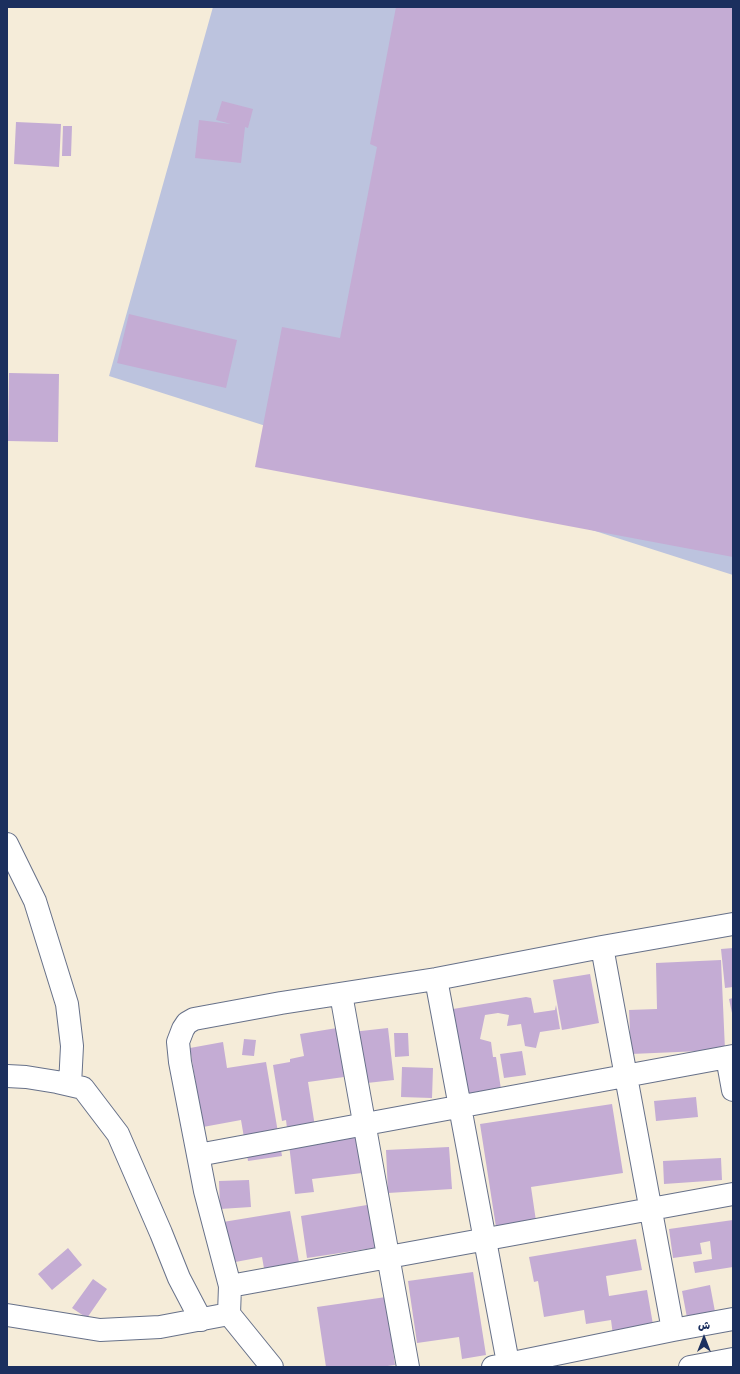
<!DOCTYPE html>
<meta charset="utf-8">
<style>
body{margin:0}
#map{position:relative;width:740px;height:1374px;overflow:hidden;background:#f5ecd9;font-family:Mynerve,"Playpen Sans Arabic",sans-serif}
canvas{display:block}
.frame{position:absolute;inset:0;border:8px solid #1b2f5e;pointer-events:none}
.north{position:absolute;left:684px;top:1318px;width:40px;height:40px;-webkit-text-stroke:3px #fff;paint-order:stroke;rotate:0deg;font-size:11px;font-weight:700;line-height:16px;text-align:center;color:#1b2f5e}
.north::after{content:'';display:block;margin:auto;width:14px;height:18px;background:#1b2f5e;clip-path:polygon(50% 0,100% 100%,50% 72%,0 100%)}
</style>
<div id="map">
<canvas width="740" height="1374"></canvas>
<div class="frame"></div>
<div class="north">ش</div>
</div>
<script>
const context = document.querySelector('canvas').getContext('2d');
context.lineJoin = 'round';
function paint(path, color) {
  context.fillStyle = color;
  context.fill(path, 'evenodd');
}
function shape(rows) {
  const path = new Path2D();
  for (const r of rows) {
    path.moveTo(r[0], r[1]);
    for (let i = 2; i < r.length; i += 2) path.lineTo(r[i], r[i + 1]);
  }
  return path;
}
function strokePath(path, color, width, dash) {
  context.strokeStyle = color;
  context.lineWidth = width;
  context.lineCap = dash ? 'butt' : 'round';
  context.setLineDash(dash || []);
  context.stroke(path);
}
paint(shape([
 [213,7,733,7,733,575,109,376]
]), '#bcc3de');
paint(shape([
 [396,7,733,8,733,557,255,467,282,327,340,338,377,147,370,144],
 [222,101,253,109,248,128,245,127,241,163,195,158,199,120,231,124,216,120],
 [16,122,61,124,59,167,14,164],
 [63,126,72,126,71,156,62,156],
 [129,314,237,340,226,388,117,363],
 [9,373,59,374,58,442,8,441],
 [733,948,733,987,725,988,721,949],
 [721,960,725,1050,631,1054,629,1010,657,1009,656,963],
 [590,974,599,1023,562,1030,553,980],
 [526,997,531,998,534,1013,555,1010,556,1005,560,1029,540,1032,536,1048,525,1046,521,1024,507,1026,509,1015,498,1013,485,1015,480,1039,491,1042,493,1057,496,1057,503,1102,468,1107,453,1009],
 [733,998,733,1013,732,1013,729,999],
 [337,1028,344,1077,308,1082,316,1133,358,1127,362,1173,312,1179,314,1192,295,1194,286,1120,282,1121,273,1065,290,1062,290,1059,304,1056,300,1034],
 [388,1028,394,1080,358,1084,352,1032],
 [394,1033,408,1033,409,1056,395,1057],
 [244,1039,256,1040,254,1056,242,1055],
 [223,1042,227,1068,266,1062,282,1156,248,1161,241,1120,203,1127,190,1048],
 [522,1051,526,1075,504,1078,500,1054],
 [402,1067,433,1068,432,1098,401,1097],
 [696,1097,698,1117,656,1121,654,1101],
 [612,1104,623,1173,531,1187,536,1221,496,1227,480,1124],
 [449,1147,452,1189,388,1193,386,1150],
 [721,1158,722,1180,664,1184,663,1161],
 [249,1180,251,1207,220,1209,219,1181],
 [373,1204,380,1247,307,1258,301,1216],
 [290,1211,300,1268,265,1274,262,1257,230,1263,223,1222],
 [733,1220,733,1235,732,1236,733,1267,695,1273,693,1262,712,1259,710,1241,700,1243,702,1254,673,1258,669,1229],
 [636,1239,642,1270,606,1276,609,1296,647,1290,655,1336,614,1343,611,1320,586,1324,584,1310,544,1317,538,1281,534,1282,529,1257],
 [68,1248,82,1265,52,1290,38,1274],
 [473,1272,486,1355,462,1359,459,1337,417,1343,408,1281],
 [93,1279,107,1289,87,1318,72,1308],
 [710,1285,716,1317,688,1323,682,1291],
 [386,1297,395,1365,380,1367,326,1367,317,1307]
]), '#c4acd4');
const minor = shape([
 [7,844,35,901,67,1004,72,1046,70,1085],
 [602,947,673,1330],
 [436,979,508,1363],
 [341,994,408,1367],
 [727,1057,733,1090],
 [7,1076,26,1077,57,1082,83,1088,118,1134,161,1233,179,1278,201,1320],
 [198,1155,733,1056],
 [230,1286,733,1194],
 [229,1314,272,1367],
 [7,1315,100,1330,160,1327,229,1314,230,1286,205,1191,180,1062,178,1042,183,1029,187,1023,194,1019,281,1003,436,979,602,947,733,924],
 [493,1367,673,1330,733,1319],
 [690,1367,733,1359]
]);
strokePath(minor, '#677189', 24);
strokePath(minor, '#fff', 22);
</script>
